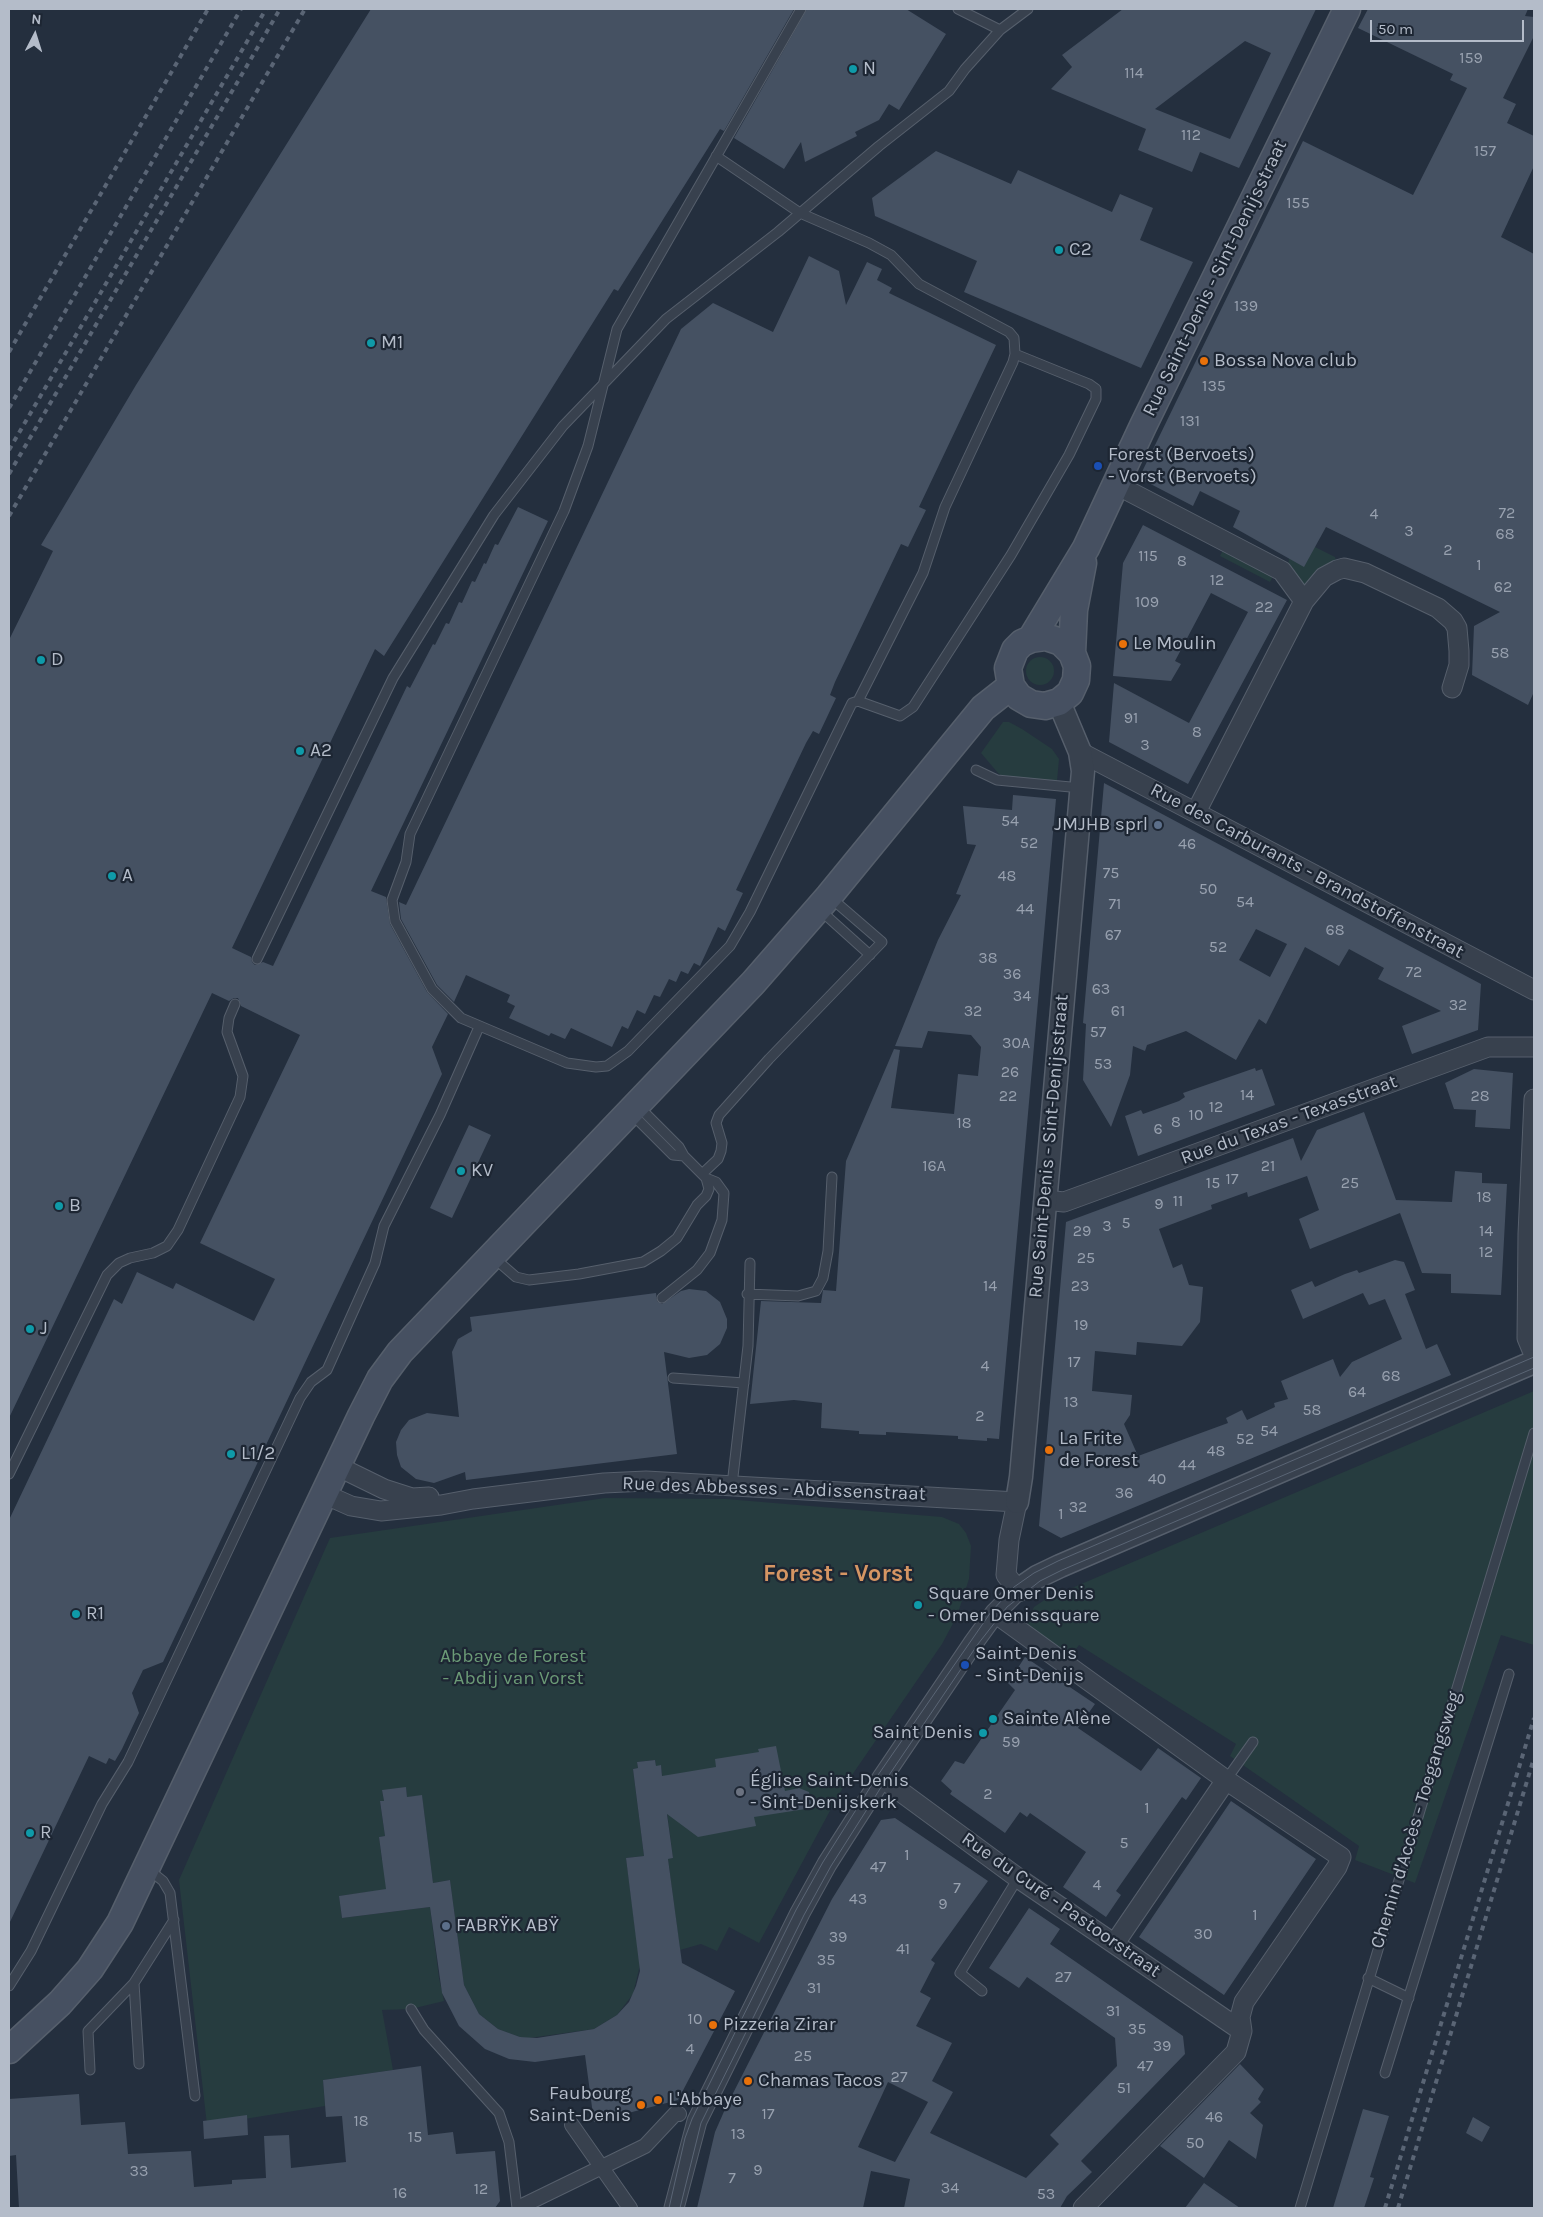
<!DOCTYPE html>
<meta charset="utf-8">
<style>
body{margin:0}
#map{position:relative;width:1543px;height:2217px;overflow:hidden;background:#242f3e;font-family:Karla,sans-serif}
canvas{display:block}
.frame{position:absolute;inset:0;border:10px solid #b4bcc9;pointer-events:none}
.north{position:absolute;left:10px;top:10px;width:50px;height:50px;-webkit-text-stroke:4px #1d2633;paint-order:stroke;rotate:5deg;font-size:14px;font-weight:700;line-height:20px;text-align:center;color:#b4bcc9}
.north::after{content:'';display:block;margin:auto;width:18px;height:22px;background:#b4bcc9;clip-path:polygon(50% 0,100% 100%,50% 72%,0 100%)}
.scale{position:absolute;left:1370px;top:20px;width:154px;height:22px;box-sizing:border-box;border:2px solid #b4bcc9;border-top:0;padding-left:6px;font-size:15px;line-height:18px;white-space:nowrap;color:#b4bcc9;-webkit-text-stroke:4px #1d2633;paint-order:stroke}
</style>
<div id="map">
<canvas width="1543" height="2217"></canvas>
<div class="frame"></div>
<div class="north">N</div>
<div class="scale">50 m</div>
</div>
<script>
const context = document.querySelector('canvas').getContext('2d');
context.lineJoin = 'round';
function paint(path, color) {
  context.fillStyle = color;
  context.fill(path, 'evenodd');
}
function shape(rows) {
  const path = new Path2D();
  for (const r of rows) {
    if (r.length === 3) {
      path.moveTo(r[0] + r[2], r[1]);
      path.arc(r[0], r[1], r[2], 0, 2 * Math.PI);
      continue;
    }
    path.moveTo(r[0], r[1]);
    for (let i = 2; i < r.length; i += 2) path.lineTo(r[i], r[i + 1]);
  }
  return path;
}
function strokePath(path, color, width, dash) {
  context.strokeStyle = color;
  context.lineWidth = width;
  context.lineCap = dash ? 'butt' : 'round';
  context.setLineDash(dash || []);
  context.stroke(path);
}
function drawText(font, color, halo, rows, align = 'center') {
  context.font = font + ' Karla,sans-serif';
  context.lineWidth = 4.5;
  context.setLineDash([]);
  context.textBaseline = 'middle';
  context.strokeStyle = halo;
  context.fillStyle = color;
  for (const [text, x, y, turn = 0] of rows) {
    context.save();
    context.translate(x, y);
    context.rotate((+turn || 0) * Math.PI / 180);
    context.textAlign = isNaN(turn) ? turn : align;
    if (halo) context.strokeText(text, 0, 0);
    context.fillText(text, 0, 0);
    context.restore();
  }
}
paint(shape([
 [1315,547,1335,557,1336,561,1305,586,1288,568,1289,558],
 [1224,548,1274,574,1270,582,1220,556],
 [1040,671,14],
 [1003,722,1009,722,1022,729,1052,749,1059,759,1057,781,1002,776,998,773,981,753],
 [1534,1391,1534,1645,1501,1635,1415,1883,1355,1860,1359,1846,1230,1756,1236,1744,1079,1645,1068,1659,1024,1626,1034,1607,1046,1599],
 [605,1498,726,1499,942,1517,959,1524,966,1533,971,1546,969,1579,957,1616,942,1644,839,1794,759,1943,729,1927,717,1951,701,1944,680,1950,668,1859,673,1858,661,1766,656,1766,655,1760,637,1762,638,1768,633,1769,644,1856,626,1858,640,1965,633,1994,617,2015,594,2029,529,2038,520,2037,498,2029,479,2014,464,1985,450,1880,433,1883,422,1796,407,1797,406,1788,382,1791,384,1801,380,1802,385,1836,379,1837,382,1860,388,1860,392,1889,339,1896,342,1918,430,1907,439,1978,444,2001,411,2009,382,2010,393,2070,323,2080,325,2106,207,2125,179,1880,330,1538]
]), '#263c3f');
paint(shape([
 [371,9,794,9,724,131,720,129,618,291,614,289,384,656,375,649,232,948,251,957,252,962,255,965,263,962,273,966,407,686,410,688,433,644,435,645,446,623,449,624,459,602,462,603,472,581,475,582,484,563,486,564,495,544,498,545,518,507,548,521,371,891,386,897,390,924,427,992,448,1014,432,1047,442,1074,163,1662,143,1670,132,1693,139,1713,122,1749,115,1761,109,1758,106,1764,89,1756,9,1924,9,1520,114,1299,122,1304,137,1272,173,1289,176,1283,254,1321,275,1279,200,1243,300,1035,241,1006,238,998,234,998,229,1001,212,993,9,1418,9,640,53,551,41,545,136,385],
 [807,9,906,9,946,34,899,110,889,104,879,120,855,132,857,136,805,162,801,142,784,169,734,138],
 [1123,9,1316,9,1239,168,1200,152,1192,172,1138,150,1146,129,1051,89,1072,67,1062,55],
 [1245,41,1271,53,1230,139,1155,109],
 [1368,9,1528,9,1525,16,1534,17,1534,36,1503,98,1516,104,1507,123,1534,136,1534,166,1501,237,1534,254,1534,662,1533,694,1528,705,1472,675,1474,626,1500,612,1326,527,1304,567,1233,527,1240,511,1200,491,1193,506,1139,478,1303,141,1413,195,1467,88,1450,80,1453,74,1358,28],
 [936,151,1011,184,1018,170,1112,212,1120,194,1153,208,1140,240,1193,262,1141,368,964,292,977,261,875,216,872,198],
 [809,256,839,271,846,305,867,262,882,269,877,280,892,288,889,293,996,345,919,507,926,510,908,547,901,544,835,682,830,695,836,698,819,734,813,731,806,743,736,890,743,893,725,931,718,927,700,966,694,963,688,974,681,971,676,982,669,979,660,997,654,995,645,1014,637,1010,628,1029,622,1026,612,1047,571,1028,565,1039,551,1033,549,1036,509,1018,515,1006,507,1002,510,995,466,975,454,1002,437,985,401,919,399,902,406,905,681,329,713,303,773,332],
 [1143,525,1287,600,1188,784,1109,742,1114,683,1189,723,1248,612,1211,593,1175,661,1181,664,1171,681,1113,676,1123,563],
 [1104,783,1481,984,1478,1030,1412,1054,1402,1026,1441,1011,1378,979,1384,968,1349,949,1339,966,1305,947,1266,1024,1259,1019,1236,1060,1186,1031,1147,1045,1145,1051,1133,1046,1130,1075,1111,1127,1083,1080,1086,1024,1083,1023],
 [1256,929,1287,944,1270,977,1239,960],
 [1013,795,1056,799,999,1439,987,1438,987,1441,958,1439,958,1436,886,1432,886,1435,859,1434,859,1431,821,1428,822,1403,794,1400,750,1404,761,1301,821,1303,823,1290,836,1291,846,1161,894,1049,900,1050,891,1108,954,1114,958,1074,978,1076,981,1047,971,1035,928,1031,922,1048,895,1046,938,940,961,895,956,894,976,845,967,844,963,806,1012,810],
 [1255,1068,1256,1071,1262,1069,1275,1105,1138,1156,1125,1116,1141,1110,1143,1114,1179,1101,1185,1097,1183,1093],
 [1474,1069,1513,1073,1510,1129,1475,1127,1476,1110,1454,1109,1445,1083],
 [1364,1112,1396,1200,1452,1202,1455,1171,1482,1173,1482,1183,1507,1184,1501,1295,1451,1293,1451,1274,1422,1273,1400,1213,1310,1249,1299,1219,1319,1210,1307,1176,1248,1197,1247,1192,1211,1205,1212,1209,1159,1229,1173,1268,1182,1264,1189,1285,1203,1287,1200,1322,1182,1346,1137,1342,1136,1355,1095,1351,1092,1391,1132,1395,1130,1415,1124,1424,1138,1456,1228,1423,1226,1418,1242,1410,1247,1420,1275,1407,1274,1403,1288,1399,1281,1381,1333,1359,1340,1377,1352,1362,1402,1339,1385,1299,1369,1305,1363,1293,1303,1319,1291,1290,1312,1281,1315,1287,1345,1274,1357,1270,1359,1273,1395,1260,1404,1262,1415,1290,1405,1294,1426,1349,1437,1344,1451,1375,1061,1538,1039,1526,1066,1222,1293,1138,1301,1161,1317,1130],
 [469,1125,491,1135,452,1218,430,1208],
 [689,1289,706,1291,720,1302,727,1319,727,1328,720,1344,707,1355,689,1358,664,1352,677,1454,466,1480,465,1472,434,1483,416,1479,401,1467,397,1455,396,1442,401,1430,409,1420,427,1413,459,1417,452,1352,458,1339,472,1331,470,1317,656,1293,657,1301,662,1304,681,1291],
 [1025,1657,1095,1704,1078,1728,1141,1771,1158,1748,1201,1778,1186,1800,1182,1797,1116,1891,1121,1895,1106,1917,1063,1887,1086,1852,1030,1813,1027,1817,1020,1812,1005,1833,950,1794,952,1791,941,1781,955,1761,964,1764,1015,1690,1008,1683],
 [776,1746,785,1791,799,1788,809,1792,812,1808,754,1817,756,1826,698,1837,667,1814,673,1858,668,1859,682,1963,735,1991,678,2100,594,2122,585,2055,535,2062,509,2059,485,2049,459,2026,442,1993,430,1907,342,1918,339,1896,386,1889,379,1837,385,1836,380,1801,384,1801,382,1790,406,1787,407,1797,422,1795,433,1883,450,1880,464,1985,479,2014,498,2029,520,2037,537,2038,594,2029,617,2015,629,2002,636,1986,640,1971,626,1858,644,1856,633,1769,638,1768,637,1762,655,1760,656,1766,661,1765,662,1776,716,1767,715,1759,759,1752,758,1749],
 [1231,1801,1316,1859,1224,1995,1139,1937],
 [895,1818,988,1881,931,1960,935,1963,920,1992,931,1998,916,2026,952,2043,932,2081,953,2092,930,2133,1026,2178,1059,2144,1050,2135,1117,2066,1115,2038,1027,1977,1019,1988,989,1968,1029,1908,1060,1929,1050,1944,1183,2036,1185,2054,1081,2161,1092,2172,1067,2196,1060,2208,904,2208,910,2179,871,2171,863,2208,697,2208,715,2132,726,2107,832,1899,881,1820],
 [888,2082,928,2102,895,2162,858,2147],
 [1240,2064,1264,2089,1258,2099,1261,2102,1250,2113,1263,2125,1256,2159,1229,2140,1204,2178,1160,2146],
 [421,2066,428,2135,453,2132,456,2154,495,2151,500,2201,495,2208,19,2208,16,2155,9,2156,9,2099,79,2094,81,2125,125,2122,128,2154,191,2151,194,2187,232,2184,232,2180,266,2178,264,2136,289,2135,291,2168,346,2162,342,2116,326,2117,323,2080],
 [1363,2109,1389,2116,1370,2177,1374,2178,1364,2208,1333,2208],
 [247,2115,248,2135,204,2139,203,2121],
 [1473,2117,1490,2127,1482,2142,1466,2133],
 [1204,2183,1240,2208,1185,2208]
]), '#455162');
const service = shape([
 [801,9,617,329,588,446,564,511,410,834,406,862,392,900,395,921,432,989,461,1018,567,1063,596,1067,607,1066,628,1051,730,946,750,912,852,703,858,701,900,716,913,707,1011,555,1069,455,1096,399,1096,389,1089,384,1015,354],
 [958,9,1000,30],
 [716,156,800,213,869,243,891,255,919,284,1009,332,1014,338,1015,354,1013,362,945,507,923,573,858,701],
 [976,770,997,780,1081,788],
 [820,910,870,955],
 [257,959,393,678,494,515,563,426,666,319,778,232,879,146,949,91,965,69,1000,30,1028,9],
 [638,1106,679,1147,684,1156,706,1178,716,1182,724,1193,722,1220,710,1253,697,1270,662,1298],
 [631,1113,673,1155,684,1156],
 [702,1174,718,1159,721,1151,722,1143,716,1123,719,1115,769,1059,882,942,831,898],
 [493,1257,516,1277,529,1280,579,1274,643,1262,661,1251,677,1238,697,1205,706,1196,709,1189,706,1178],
 [747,1294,798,1296,816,1291,823,1278,828,1251,832,1177],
 [673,1378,744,1383],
 [9,1474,107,1275,119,1263,130,1258,153,1253,167,1246,178,1230,240,1097,243,1076,227,1032,229,1018,235,1004],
 [732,1485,748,1346,750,1263],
 [1226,1780,1253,1742],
 [148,1869,163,1881,170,1893,195,2096],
 [1368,1978,1409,1998],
 [9,1986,31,1951,102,1804,128,1762,300,1398,311,1382,327,1370,375,1263,384,1226,440,1115,479,1027],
 [982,1991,960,1973,1018,1878],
 [411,2009,424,2030,499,2113,509,2142,517,2208],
 [139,2064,134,1983,174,1920],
 [90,2070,88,2031,134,1983],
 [1385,2073,1509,1674],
 [1300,2208,1534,1433]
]);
const pedestrian = shape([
 [572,2125,630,2208],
 [524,2205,645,2146,676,2113,679,2114]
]);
const minor = shape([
 [1115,484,1282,571,1304,601],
 [1080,752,1534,990],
 [1196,812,1304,601,1324,577,1337,570,1344,568,1365,573,1438,608,1453,621,1457,628,1459,651,1459,665,1452,688],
 [1534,1099,1528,1234,1527,1338,1534,1355],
 [1045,1200,1064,1202,1488,1047,1534,1047],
 [337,1466,384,1489,412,1498,429,1497],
 [324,1494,351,1506,381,1511,441,1505,473,1499,604,1483,646,1481,1017,1502,1009,1540,1006,1575,1018,1590,995,1613,974,1642,882,1778,827,1864,800,1913,697,2121,674,2208],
 [995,1613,1226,1780,1341,1857,1337,1867,1244,2002,1240,2017,1242,2031,1236,2052,1083,2208],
 [882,1778,1018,1878,1242,2031],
 [1115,1943,1226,1780]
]);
const tertiary = shape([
 [1017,1502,1021,1477,1083,771,1080,752,1059,702],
 [1018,1590,1037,1577,1060,1566,1534,1362]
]);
const secondary = shape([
 [1031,639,1086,548,1143,426,1347,9],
 [1072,653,1061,642,1046,637,1031,639,1022,643,1015,650,1008,668,1011,686,1019,697,1031,704,1045,706,1059,702,1070,693,1076,680,1077,666,1072,653,1074,610,1083,563],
 [9,2050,60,2003,90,1969,120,1923,361,1416,380,1379,400,1352,753,983,829,896,983,708,1011,686]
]);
strokePath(service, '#565f6c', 11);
strokePath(pedestrian, '#565f6c', 16);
strokePath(minor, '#565f6c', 21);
strokePath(tertiary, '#565f6c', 25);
strokePath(secondary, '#565f6c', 29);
strokePath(service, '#38414e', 9);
strokePath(pedestrian, '#38414e', 14);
strokePath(minor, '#38414e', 19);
strokePath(tertiary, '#38414e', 22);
strokePath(secondary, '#465061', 26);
strokePath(shape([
 [669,2208,685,2138,692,2119,796,1910,823,1862,878,1775,991,1612,1014,1587,1034,1573,1058,1561,1534,1357],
 [680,2208,701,2123,804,1915,831,1866,885,1781,978,1644,1007,1607,1040,1581,1062,1570,1534,1368]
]), '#5a6575', 1);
strokePath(shape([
 [9,352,208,9],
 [9,408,241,9],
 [9,450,266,9],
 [9,474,280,9],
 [9,516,305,9],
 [1385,2208,1534,1718],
 [1398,2208,1534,1758]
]), '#5a6575', 4, [5, 5]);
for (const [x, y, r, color] of [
 [853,69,5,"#0f9aa8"],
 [1059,250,5,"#0f9aa8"],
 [371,343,5,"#0f9aa8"],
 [1204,361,5,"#e8710a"],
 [1098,466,5,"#1a4fb4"],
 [1123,644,5,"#e8710a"],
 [41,660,5,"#0f9aa8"],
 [300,751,5,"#0f9aa8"],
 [1158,825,5,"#5c6f8a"],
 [112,876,5,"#0f9aa8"],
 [461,1171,5,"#0f9aa8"],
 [59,1206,5,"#0f9aa8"],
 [30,1329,5,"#0f9aa8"],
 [1049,1450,5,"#e8710a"],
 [231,1454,5,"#0f9aa8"],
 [918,1605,5,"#0f9aa8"],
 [76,1614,5,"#0f9aa8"],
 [965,1665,5,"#1a4fb4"],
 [993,1719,5,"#0f9aa8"],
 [983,1733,5,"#0f9aa8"],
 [740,1792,5,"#6b7280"],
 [30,1833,5,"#0f9aa8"],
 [446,1926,5,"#5c6f8a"],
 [713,2025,5,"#e8710a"],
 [748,2081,5,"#e8710a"],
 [658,2100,5,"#e8710a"],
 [641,2105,5,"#e8710a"]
]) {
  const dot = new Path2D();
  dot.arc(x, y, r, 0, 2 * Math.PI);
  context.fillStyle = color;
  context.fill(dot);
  strokePath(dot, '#1d2633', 2);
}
drawText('16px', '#98a1af', null, [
 ["159",1471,58],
 ["114",1134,73],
 ["112",1191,135],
 ["157",1485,151],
 ["155",1298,203],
 ["139",1246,306],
 ["135",1214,386],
 ["131",1190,421],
 ["72",1507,513],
 ["4",1374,514],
 ["3",1409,531],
 ["68",1505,534],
 ["2",1448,550],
 ["115",1148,556],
 ["8",1182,561],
 ["1",1479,565],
 ["12",1217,580],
 ["62",1503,587],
 ["109",1147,602],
 ["22",1264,607],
 ["58",1500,653],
 ["91",1131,718],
 ["8",1197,732],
 ["3",1145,745],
 ["54",1010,821],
 ["52",1029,843],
 ["46",1187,844],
 ["75",1111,873],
 ["48",1007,876],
 ["50",1208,889],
 ["54",1245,902],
 ["71",1115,904],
 ["44",1025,909],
 ["68",1335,930],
 ["67",1113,935],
 ["52",1218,947],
 ["38",988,958],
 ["72",1414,972],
 ["36",1012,974],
 ["63",1101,989],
 ["34",1022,996],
 ["32",1458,1005],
 ["32",973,1011],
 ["61",1118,1011],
 ["57",1098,1032],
 ["30A",1016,1043],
 ["53",1103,1064],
 ["26",1010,1072],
 ["14",1247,1095],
 ["22",1008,1096],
 ["28",1480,1096],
 ["12",1216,1107],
 ["10",1196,1115],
 ["8",1176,1122],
 ["18",964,1123],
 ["6",1158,1129],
 ["16A",934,1166],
 ["21",1268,1166],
 ["17",1232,1179],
 ["15",1213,1183],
 ["25",1350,1183],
 ["18",1484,1197],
 ["11",1178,1201],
 ["9",1159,1204],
 ["5",1126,1223],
 ["3",1107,1226],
 ["29",1082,1231],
 ["14",1486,1231],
 ["12",1486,1252],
 ["25",1086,1258],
 ["14",990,1286],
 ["23",1080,1286],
 ["19",1081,1325],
 ["17",1074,1362],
 ["4",985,1366],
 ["68",1391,1376],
 ["64",1357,1392],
 ["13",1071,1402],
 ["58",1312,1410],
 ["2",980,1416],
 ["54",1269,1431],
 ["52",1245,1439],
 ["48",1216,1451],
 ["44",1187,1465],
 ["40",1157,1479],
 ["36",1124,1493],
 ["32",1078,1507],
 ["1",1061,1514],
 ["59",1011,1742],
 ["2",988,1794],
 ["1",1147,1808],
 ["5",1124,1843],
 ["1",907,1855],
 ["47",878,1867],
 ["4",1097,1885],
 ["7",957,1888],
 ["43",858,1899],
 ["9",943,1904],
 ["1",1255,1915],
 ["30",1203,1934],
 ["39",838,1937],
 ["41",903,1949],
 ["35",826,1960],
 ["27",1063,1977],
 ["31",814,1988],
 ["31",1113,2011],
 ["10",695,2019],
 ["35",1137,2029],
 ["39",1162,2046],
 ["4",690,2049],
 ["25",803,2056],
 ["47",1145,2066],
 ["27",899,2077],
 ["51",1124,2088],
 ["17",768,2114],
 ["46",1214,2117],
 ["18",361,2121],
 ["13",738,2134],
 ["15",415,2137],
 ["50",1195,2143],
 ["9",758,2170],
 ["33",139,2171],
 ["7",732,2178],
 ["34",950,2188],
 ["12",481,2189],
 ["16",400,2193],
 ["53",1046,2194]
]);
drawText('19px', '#b4bcc9', '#1d2633', [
 ["N",863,69],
 ["C2",1069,250],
 ["M1",381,343],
 ["Bossa Nova club",1214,361],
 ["Forest (Bervoets)",1108,455],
 ["- Vorst (Bervoets)",1108,477],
 ["Le Moulin",1133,644],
 ["D",51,660],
 ["A2",310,751],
 ["JMJHB sprl",1148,825,"right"],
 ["A",122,876],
 ["KV",471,1171],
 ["B",69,1206],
 ["J",40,1329],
 ["La Frite",1059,1439],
 ["de Forest",1059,1461],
 ["L1/2",241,1454],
 ["Square Omer Denis",928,1594],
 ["- Omer Denissquare",928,1616],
 ["R1",86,1614],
 ["Saint-Denis",975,1654],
 ["- Sint-Denijs",975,1676],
 ["Sainte Alène",1003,1719],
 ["Saint Denis",973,1733,"right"],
 ["Église Saint-Denis",750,1781],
 ["- Sint-Denijskerk",750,1803],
 ["R",40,1833],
 ["FABRŸK ABŸ",456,1926],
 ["Pizzeria Zirar",723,2025],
 ["Chamas Tacos",758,2081],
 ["Faubourg",631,2094,"right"],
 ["Saint-Denis",631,2116,"right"],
 ["L'Abbaye",668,2100]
], 'left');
drawText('19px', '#b4bcc9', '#1d2633', [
 ["Rue Saint-Denis - Sint-Denijsstraat",1215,278,-64],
 ["Rue des Carburants - Brandstoffenstraat",1307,871,28],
 ["Rue du Texas - Texasstraat",1289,1120,-20],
 ["Rue Saint-Denis - Sint-Denijsstraat",1049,1146,-85],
 ["Rue des Abbesses - Abdissenstraat",774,1489,2],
 ["Chemin d'Accès - Toegangsweg",1416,1820,-73],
 ["Rue du Curé - Pastoorstraat",1061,1905,35]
]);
drawText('19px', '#6b9a76', '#1d2633', [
 ["Abbaye de Forest",513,1657],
 ["- Abdij van Vorst",513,1679]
]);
drawText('bold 24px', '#d59563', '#1d2633', [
 ["Forest - Vorst",838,1574]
]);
</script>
